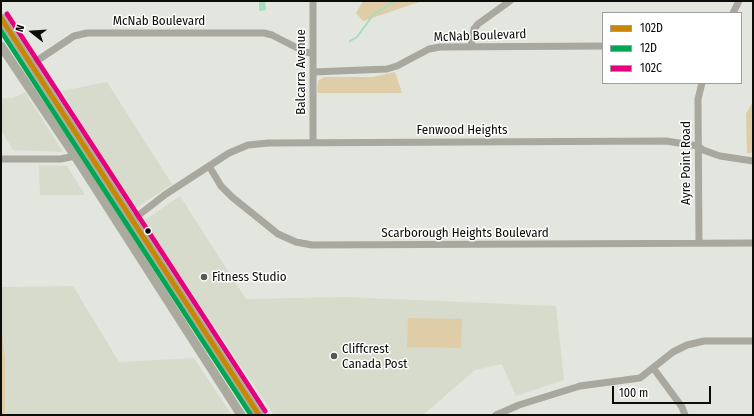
<!DOCTYPE html>
<style>
body{margin:0}
#map{position:relative;width:754px;height:416px;overflow:hidden;background:#e3e6de;font-family:"Fira Sans Condensed",sans-serif}
canvas{display:block}
.frame{position:absolute;inset:0;border:2px solid #0c0d08;pointer-events:none}
.legend{position:absolute;left:602px;top:12px;width:140px;height:72px;box-sizing:border-box;background:#fff;border:1px solid #9e9e9c;margin:0;padding:5px 7px;list-style:none;font-size:12px;color:#0c0d08}
.legend li{display:flex;align-items:center;gap:8px;height:20px}
.legend b{width:20px;border:1px solid #9e9e9c}
.north{position:absolute;left:12px;top:12px;width:40px;height:40px;-webkit-text-stroke:3px #fff;paint-order:stroke;rotate:287deg;font-size:11px;font-weight:700;line-height:16px;text-align:center;color:#0c0d08}
.north::after{content:'';display:block;margin:auto;width:14px;height:18px;background:#0c0d08;clip-path:polygon(50% 0,100% 100%,50% 72%,0 100%)}
.scale{position:absolute;left:612px;top:386px;width:99px;height:18px;box-sizing:border-box;border:2px solid #0c0d08;border-top:0;padding-left:5px;font-size:12px;line-height:14px;white-space:nowrap;color:#0c0d08;-webkit-text-stroke:3px #fff;paint-order:stroke}
</style>
<div id="map">
<canvas width="754" height="416"></canvas>
<div class="frame"></div>
<ul class="legend">
<li><b style="height:5px;background:#c88702"></b>102D</li>
<li><b style="height:5px;background:#00a651"></b>12D</li>
<li><b style="height:5px;background:#e5007d"></b>102C</li>
</ul>
<div class="north">N</div>
<div class="scale">100 m</div>
</div>
<script>
const context = document.querySelector('canvas').getContext('2d');
context.lineJoin = 'round';
function paint(path, color) {
  context.fillStyle = color;
  context.fill(path, 'evenodd');
}
function shape(rows) {
  const path = new Path2D();
  for (const r of rows) {
    path.moveTo(r[0], r[1]);
    for (let i = 2; i < r.length; i += 2) path.lineTo(r[i], r[i + 1]);
  }
  return path;
}
function strokePath(path, color, width, dash) {
  context.strokeStyle = color;
  context.lineWidth = width;
  context.lineCap = dash ? 'butt' : 'round';
  context.setLineDash(dash || []);
  context.stroke(path);
}
function drawText(font, color, halo, rows, align = 'center') {
  context.font = font + ' "Fira Sans Condensed",sans-serif';
  context.lineWidth = 3;
  context.setLineDash([]);
  context.textBaseline = 'middle';
  context.strokeStyle = halo;
  context.fillStyle = color;
  for (const [text, x, y, turn = 0] of rows) {
    context.save();
    context.translate(x, y);
    context.rotate((+turn || 0) * Math.PI / 180);
    context.textAlign = isNaN(turn) ? turn : align;
    if (halo) context.strokeText(text, 0, 0);
    context.fillText(text, 0, 0);
    context.restore();
  }
}
paint(shape([
 [107,82,172,184,135,209,107,167,62,91],
 [25,92,63,152,13,150,1,130,1,98,13,98],
 [39,165,67,166,85,195,40,195],
 [180,196,246,299,346,297,556,306,564,380,516,396,502,364,475,370,423,415,274,415,143,221],
 [73,286,119,362,194,358,232,415,5,415,5,358,1,322,1,287]
]), '#d7dbcc');
paint(shape([
 [363,1,422,1,363,21,356,13],
 [395,72,402,93,317,93,318,81,324,77,373,77],
 [753,101,753,153,747,153,746,114],
 [408,318,462,319,461,348,407,347],
 [1,322,5,358,5,415,1,415]
]), '#decda7');
paint(shape([
 [259,1,265,1,266,10,259,11]
]), '#a4dcbe');
strokePath(shape([
 [350,41,357,37,373,15,395,1]
]), '#a4dcbe', 2);
strokePath(shape([
 [733,13,739,1],
 [471,46,474,29,478,24,510,1],
 [32,64,74,36,87,33,264,33,272,35,305,52,313,53],
 [313,72,387,69,397,66,429,49,440,47,603,46],
 [313,143,313,1],
 [1,159,61,159,75,156],
 [209,166,221,186,232,197,278,234,296,242,312,245,753,243],
 [122,228,166,194,229,153,248,145,269,143,666,141,698,146,703,150,720,156,753,161],
 [699,243,698,99,702,83],
 [654,369,682,407,685,415],
 [496,415,519,405,580,386,640,378,673,352,687,345,704,341,753,341]
]), '#a8a89e', 7);
strokePath(shape([
 [1,18,259,415],
 [1,46,75,156,241,415]
]), '#aaaa9e', 9);
strokePath(shape([
 [1,18,259,415]
]), '#c88702', 5);
strokePath(shape([
 [1,31,251,415]
]), '#00a651', 5);
strokePath(shape([
 [7,14,265,411]
]), '#e5007d', 5);
for (const [x, y, r, color] of [
 [148,231,3.5,"#0c0d08"],
 [204,277,4,"#575953"],
 [334,356,4,"#575953"]
]) {
  const dot = new Path2D();
  dot.arc(x, y, r, 0, 2 * Math.PI);
  context.fillStyle = color;
  context.fill(dot);
  strokePath(dot, '#fff', 1.5);
}
drawText('13px', '#0c0d08', '#fff', [
 ["McNab Boulevard",159,21],
 ["McNab Boulevard",480,36,-2],
 ["Balcarra Avenue",301,72,-90],
 ["Fenwood Heights",462,130],
 ["Ayre Point Road",686,163,-90],
 ["Scarborough Heights Boulevard",465,233]
]);
drawText('13px', '#0c0d08', '#fff', [
 ["Fitness Studio",212,277],
 ["Cliffcrest",342,349],
 ["Canada Post",342,364]
], 'left');
</script>
